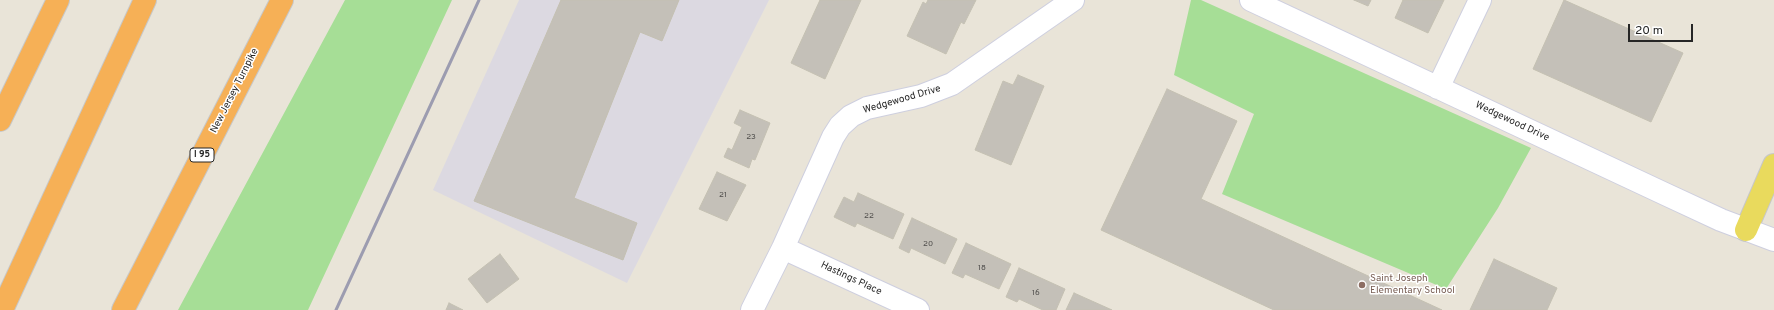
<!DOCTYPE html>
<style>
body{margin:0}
#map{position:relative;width:1774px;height:310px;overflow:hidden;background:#e9e4d8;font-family:Overpass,sans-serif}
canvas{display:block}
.scale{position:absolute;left:1628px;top:24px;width:65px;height:18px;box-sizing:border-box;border:2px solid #262626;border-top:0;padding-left:5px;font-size:12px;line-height:14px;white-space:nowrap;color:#262626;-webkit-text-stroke:3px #fff;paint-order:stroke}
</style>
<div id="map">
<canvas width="1774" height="310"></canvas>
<div class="scale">20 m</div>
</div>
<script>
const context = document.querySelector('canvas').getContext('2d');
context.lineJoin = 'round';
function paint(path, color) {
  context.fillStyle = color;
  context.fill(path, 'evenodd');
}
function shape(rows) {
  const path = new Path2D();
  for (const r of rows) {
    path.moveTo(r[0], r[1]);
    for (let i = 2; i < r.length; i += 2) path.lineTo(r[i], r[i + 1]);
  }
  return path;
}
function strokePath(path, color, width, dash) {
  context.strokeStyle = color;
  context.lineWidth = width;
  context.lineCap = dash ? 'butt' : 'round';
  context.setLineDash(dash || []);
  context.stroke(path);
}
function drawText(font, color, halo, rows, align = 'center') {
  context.font = font + ' Overpass,sans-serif';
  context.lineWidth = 3;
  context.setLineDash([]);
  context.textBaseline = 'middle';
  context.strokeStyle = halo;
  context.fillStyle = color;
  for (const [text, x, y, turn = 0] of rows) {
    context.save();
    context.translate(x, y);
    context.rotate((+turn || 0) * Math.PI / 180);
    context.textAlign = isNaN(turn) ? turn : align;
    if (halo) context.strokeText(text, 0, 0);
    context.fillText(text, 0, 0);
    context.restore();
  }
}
paint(shape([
 [519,0,769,0,627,283,433,190]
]), '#dcd9e1');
paint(shape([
 [345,0,452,0,308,310,178,310],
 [1191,0,1201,0,1531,148,1498,208,1446,289,1222,194,1254,114,1174,75]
]), '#a6de96');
const building = shape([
 [561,0,679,0,662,41,640,32,574,198,637,223,623,260,474,201,561,0],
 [820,0,861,0,825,79,791,63,820,0],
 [928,0,976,0,964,24,961,22,946,54,907,36,923,2,926,4,928,0],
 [1354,0,1371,0,1368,6,1354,0],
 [1403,0,1444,0,1428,33,1395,18,1403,0],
 [1564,0,1683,53,1651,122,1533,69,1564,0],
 [1018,75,1044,86,1011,165,975,150,1003,81,1013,85,1018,75],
 [1167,89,1237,121,1201,199,1442,310,1274,310,1101,230,1167,89],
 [740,110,770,123,755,160,752,159,749,168,724,157,728,148,732,150,742,127,734,123,740,110],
 [717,172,746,185,727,221,699,209,717,172],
 [858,193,904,214,893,239,857,223,855,227,834,217,844,197,854,202,858,193],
 [912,218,957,239,945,264,911,248,909,253,899,248,912,218],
 [966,243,1011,264,999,289,965,274,963,278,952,273,966,243],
 [500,254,519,279,487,303,468,279,500,254],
 [1494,259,1557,288,1547,310,1470,310,1494,259],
 [1019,268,1065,289,1056,310,1043,310,1019,299,1017,302,1006,297,1019,268],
 [1074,293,1112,310,1066,310,1074,293],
 [449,303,463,310,446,310,449,303]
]);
paint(building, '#c4c0b8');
strokePath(building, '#c4c0b2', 1);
const minor = shape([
 [1251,0,1665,194,1721,220,1774,240],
 [1438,88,1480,0],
 [783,248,918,310],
 [752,310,783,248,833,137,840,126,851,116,867,108,921,96,952,84,1073,0]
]);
const major = shape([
 [1746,230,1774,165]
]);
const highway = shape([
 [0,120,58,0],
 [2,310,145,0],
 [123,310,282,0]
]);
strokePath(minor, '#cecfdf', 24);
strokePath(major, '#c7c7c7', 24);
strokePath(highway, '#c7c7c7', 24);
strokePath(minor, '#fff', 22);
strokePath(major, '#e9da5d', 22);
strokePath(highway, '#f6b056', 22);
strokePath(shape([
 [336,310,479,0]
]), '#9c9cb0', 3);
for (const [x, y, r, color] of [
 [1362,285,4,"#8d6e63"]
]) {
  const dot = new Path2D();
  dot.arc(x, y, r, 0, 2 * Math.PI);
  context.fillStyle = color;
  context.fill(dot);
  strokePath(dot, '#fff', 1.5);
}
drawText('8px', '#4e4c4a', null, [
 ["23",751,137],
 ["21",723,195],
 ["22",869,216],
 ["20",928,244],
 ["18",982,268],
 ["16",1036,293]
]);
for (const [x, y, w] of [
 [202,155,24]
]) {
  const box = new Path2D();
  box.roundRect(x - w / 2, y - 7, w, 14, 3);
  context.fillStyle = '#fff';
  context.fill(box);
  strokePath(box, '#262626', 1);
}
drawText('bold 9px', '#262626', null, [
 ["I 95",202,155]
]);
drawText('10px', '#262626', '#fff', [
 ["New Jersey Turnpike",235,91,-63],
 ["Wedgewood Drive",902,100,-16],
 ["Wedgewood Drive",1512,122,25],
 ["Hastings Place",851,279,25]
]);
drawText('10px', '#785e54', '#fff', [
 ["Saint Joseph",1370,279],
 ["Elementary School",1370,291]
], 'left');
</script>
